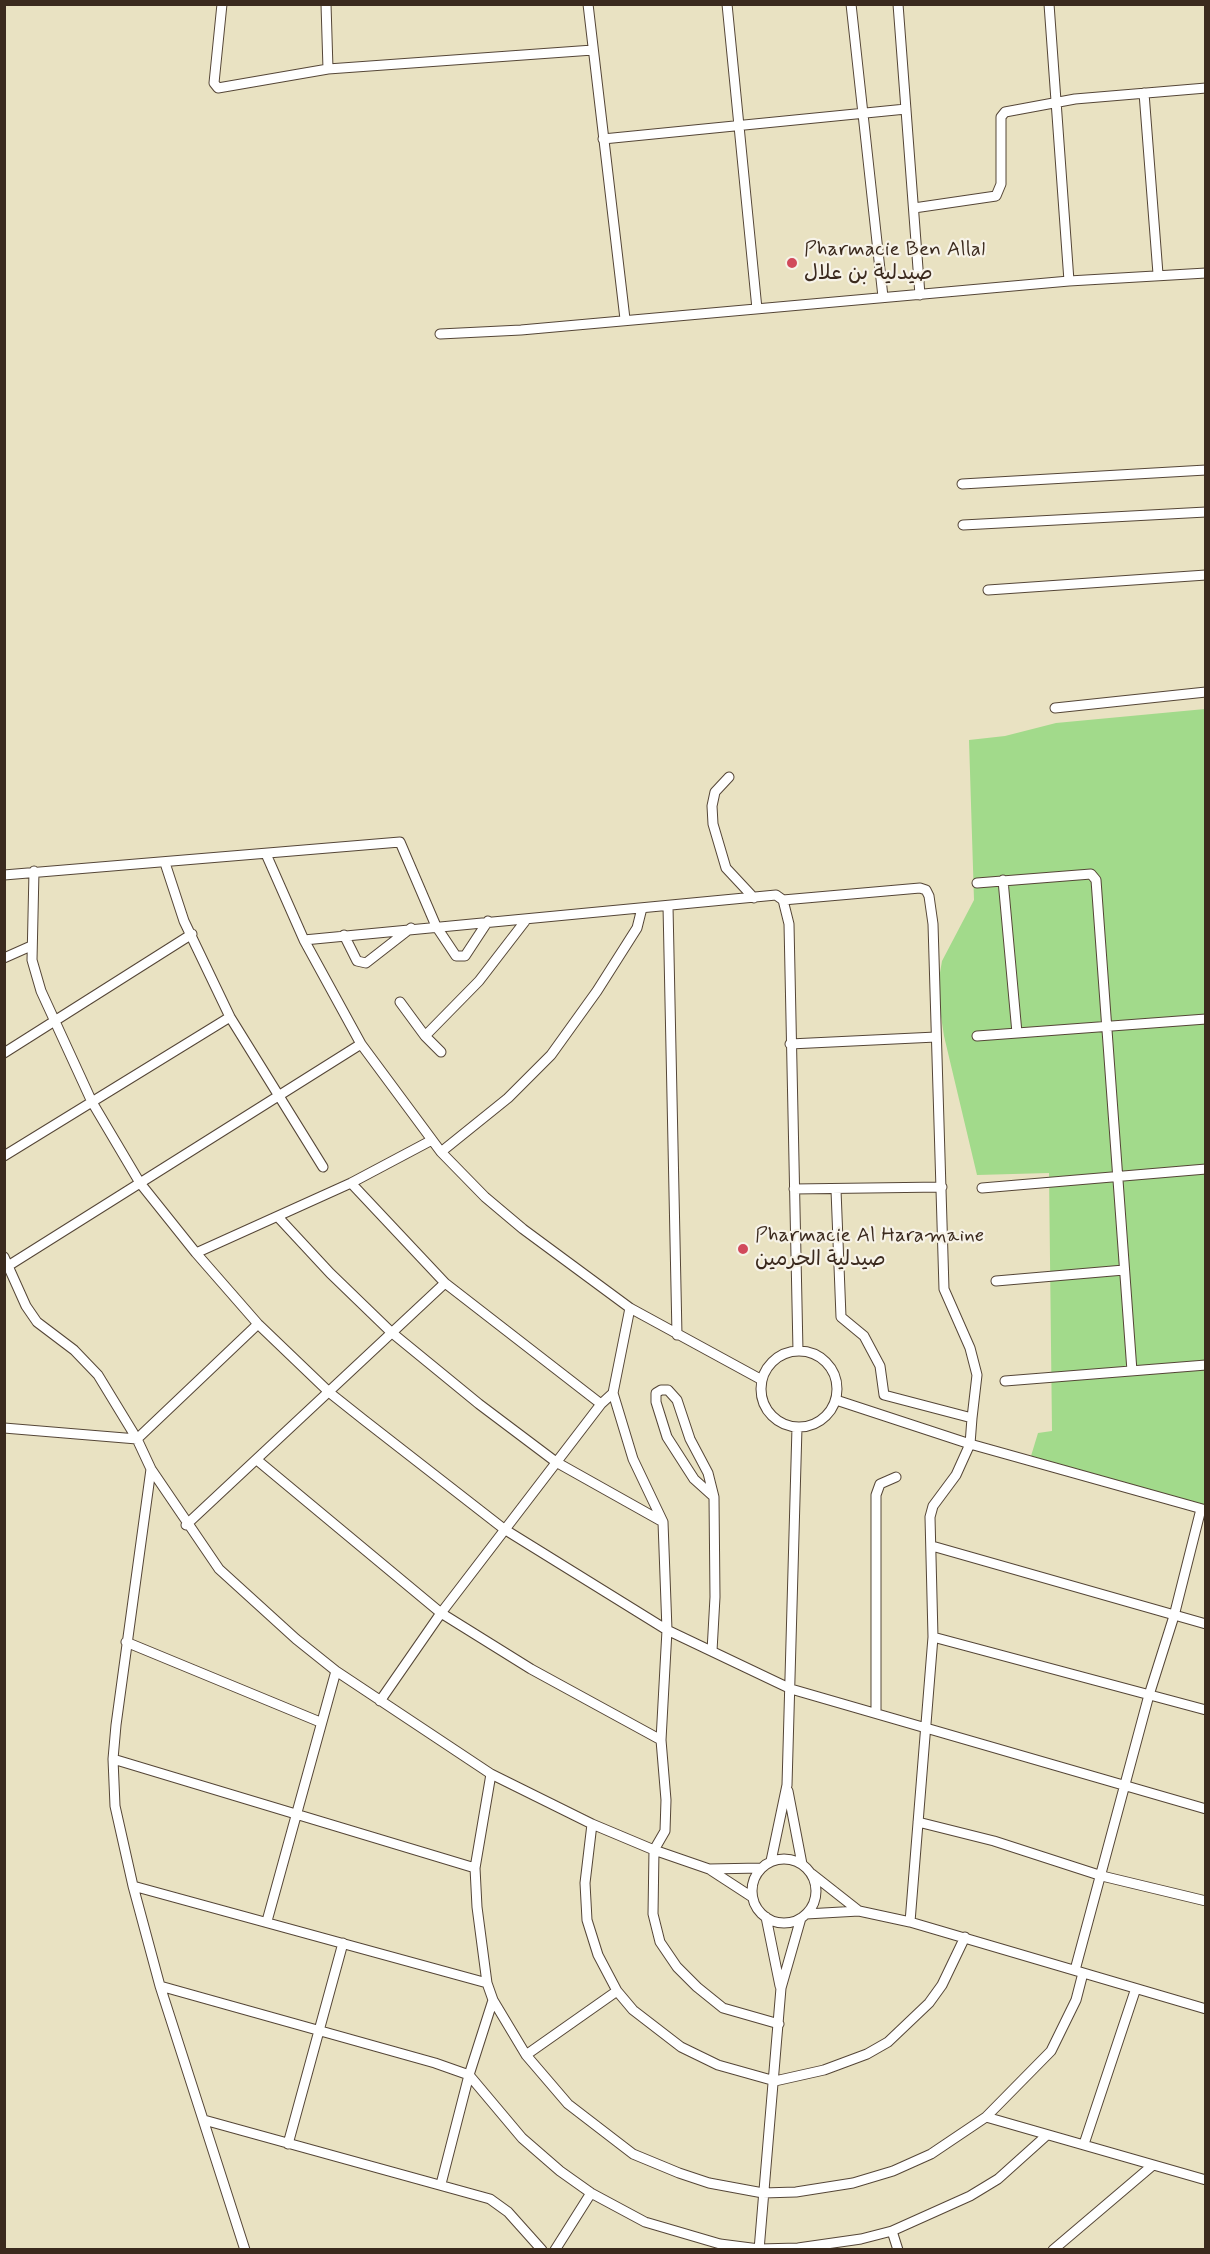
<!DOCTYPE html>
<meta charset="utf-8">
<style>
body{margin:0}
#map{position:relative;width:1210px;height:2254px;overflow:hidden;background:#e9e2c2;font-family:Mynerve,sans-serif}
canvas{display:block}
.frame{position:absolute;inset:0;border:6px solid #3b2a1e;pointer-events:none}
</style>
<div id="map">
<canvas width="1210" height="2254"></canvas>
<div class="frame"></div>
</div>
<script>
const context = document.querySelector('canvas').getContext('2d');
context.lineJoin = 'round';
function paint(path, color) {
  context.fillStyle = color;
  context.fill(path, 'evenodd');
}
function shape(rows) {
  const path = new Path2D();
  for (const r of rows) {
    if (r.length === 3) {
      path.moveTo(r[0] + r[2], r[1]);
      path.arc(r[0], r[1], r[2], 0, 2 * Math.PI);
      continue;
    }
    path.moveTo(r[0], r[1]);
    for (let i = 2; i < r.length; i += 2) path.lineTo(r[i], r[i + 1]);
  }
  return path;
}
function strokePath(path, color, width, dash) {
  context.strokeStyle = color;
  context.lineWidth = width;
  context.lineCap = dash ? 'butt' : 'round';
  context.setLineDash(dash || []);
  context.stroke(path);
}
function drawText(font, color, halo, rows, align = 'center') {
  context.font = font + ' Mynerve,"Playpen Sans Arabic",sans-serif';
  context.lineWidth = 4.5;
  context.setLineDash([]);
  context.textBaseline = 'middle';
  context.strokeStyle = halo;
  context.fillStyle = color;
  for (const [text, x, y, turn = 0] of rows) {
    context.save();
    context.translate(x, y);
    context.rotate((+turn || 0) * Math.PI / 180);
    context.textAlign = isNaN(turn) ? turn : align;
    if (halo) context.strokeText(text, 0, 0);
    context.fillText(text, 0, 0);
    context.restore();
  }
}
paint(shape([
 [1205,709,1205,1506,1031,1456,1038,1433,1052,1431,1049,1173,977,1175,944,1036,937,990,942,961,974,900,969,740,1005,736,1056,723]
]), '#a2da8b');
const street = shape([
 [222,4,214,83,218,88,328,69,593,50],
 [326,4,328,69],
 [588,4,625,319],
 [727,4,757,309],
 [851,4,883,297],
 [898,4,920,295],
 [1049,4,1069,281],
 [1144,93,1158,274],
 [603,139,906,109],
 [914,208,996,196,1001,184,1001,117,1005,112,1075,99,1206,88],
 [440,334,521,330,1069,281,1206,273],
 [962,484,1206,470],
 [963,525,1206,512],
 [988,590,1206,575],
 [1055,708,1206,692],
 [729,777,715,792,712,806,713,824,726,868,754,898],
 [266,854,304,940,361,1044,441,1152,485,1197,523,1229,630,1308,762,1380],
 [165,863,184,921,230,1017,323,1167],
 [34,871,32,960,41,991,92,1102,140,1183,196,1253,258,1324,330,1393,364,1420,504,1529,667,1630,791,1689,1206,1809],
 [4,875,400,842,436,926,456,956,465,956,488,921],
 [1003,880,1017,1033],
 [977,883,1091,874,1096,880,1132,1371],
 [783,900,920,888,926,890,929,896,933,924,944,1289,970,1348,977,1375,972,1418,884,1395,880,1366,864,1336,841,1317,836,1190],
 [668,906,677,1335],
 [344,935,357,961,366,963,411,928],
 [304,940,776,895,783,900,789,924,798,1351],
 [4,958,31,946],
 [400,1002,425,1036,441,1052],
 [425,1036,479,981,526,920],
 [977,1036,1206,1019],
 [790,1044,936,1037],
 [4,1053,192,934],
 [441,1152,508,1098,551,1055,597,991,637,928,642,908],
 [4,1156,230,1017],
 [351,1183,445,1283,601,1404],
 [982,1188,1206,1169],
 [794,1189,942,1187],
 [278,1217,330,1273,391,1332,479,1404,556,1462,663,1522],
 [196,1253,351,1183,432,1140],
 [4,1257,26,1306,37,1322,74,1350,98,1375,137,1439,151,1469,219,1569,296,1639,336,1671,491,1774,592,1824,654,1850,709,1869,752,1897],
 [8,1266,361,1044],
 [996,1281,1124,1270],
 [630,1308,613,1393,633,1459,663,1522,667,1630,661,1740,666,1800,665,1831,654,1850,653,1914,660,1942,677,1967,697,1987,723,2008,779,2024],
 [799,1389,38],
 [1005,1381,1206,1365],
 [836,1400,970,1444,1206,1510],
 [4,1428,137,1439,258,1324],
 [257,1460,441,1613,531,1669,661,1740],
 [151,1469,116,1725,113,1759,115,1806,133,1886,160,1986,245,2250],
 [186,1525,445,1283],
 [932,1546,1206,1624],
 [933,1637,1206,1710],
 [126,1642,320,1722],
 [712,1651,715,1597,714,1497,708,1473,690,1439,677,1400,668,1390,661,1390,656,1393,656,1402,667,1437,694,1479,714,1497],
 [380,1701,441,1613,601,1404,613,1393],
 [876,1712,876,1495,880,1484,896,1477],
 [113,1759,475,1868],
 [491,1774,475,1868,477,1907,487,1983,493,2000,526,2055,568,2104,633,2154,679,2173,709,2183,763,2193,796,2192,853,2183,893,2171,931,2154,986,2117,1051,2051,1076,2000,1083,1973],
 [788,1791,802,1864],
 [918,1822,994,1841,1102,1876,1206,1901],
 [592,1824,585,1883,587,1920,598,1955,617,1991,633,2010,681,2047,718,2065,775,2081,824,2070,867,2054,888,2042,929,2003,942,1985,965,1937],
 [784,1891,32],
 [771,1861,787,1785,797,1427],
 [709,1869,761,1868],
 [812,1874,859,1911],
 [133,1886,487,1983],
 [806,1914,859,1911,910,1922,1206,2009],
 [766,1917,780,1986],
 [267,1921,336,1671],
 [910,1922,933,1637,930,1517,933,1506,956,1475,970,1444,972,1418],
 [1075,1970,1149,1695,1174,1616,1201,1509],
 [160,1986,435,2063,469,2075,522,2138,560,2171,591,2193,645,2222,720,2244,759,2249,798,2248,861,2239,892,2231,970,2196,998,2179,1047,2135],
 [526,2055,617,1991],
 [986,2117,1206,2180],
 [204,2120,490,2199,508,2212,542,2250],
 [288,2144,343,1943],
 [1084,2144,1135,1991],
 [441,2184,469,2075,493,2000],
 [892,2231,898,2250],
 [555,2250,591,2193],
 [759,2250,781,1988,801,1918],
 [1053,2250,1153,2165]
]);
strokePath(street, '#554637', 11);
strokePath(street, '#fff', 9);
for (const [x, y, r, color] of [
 [792,263,6,"#d1495b"],
 [743,1249,6,"#d1495b"]
]) {
  const dot = new Path2D();
  dot.arc(x, y, r, 0, 2 * Math.PI);
  context.fillStyle = color;
  context.fill(dot);
  strokePath(dot, '#f7f3e8', 2);
}
drawText('21px', '#3b2a1e', '#f7f3e8', [
 ["Pharmacie Ben Allal",804,251],
 ["صيدلية بن علال",804,275],
 ["Pharmacie Al Haramaine",755,1237],
 ["صيدلية الحرمين",755,1261]
], 'left');
</script>
